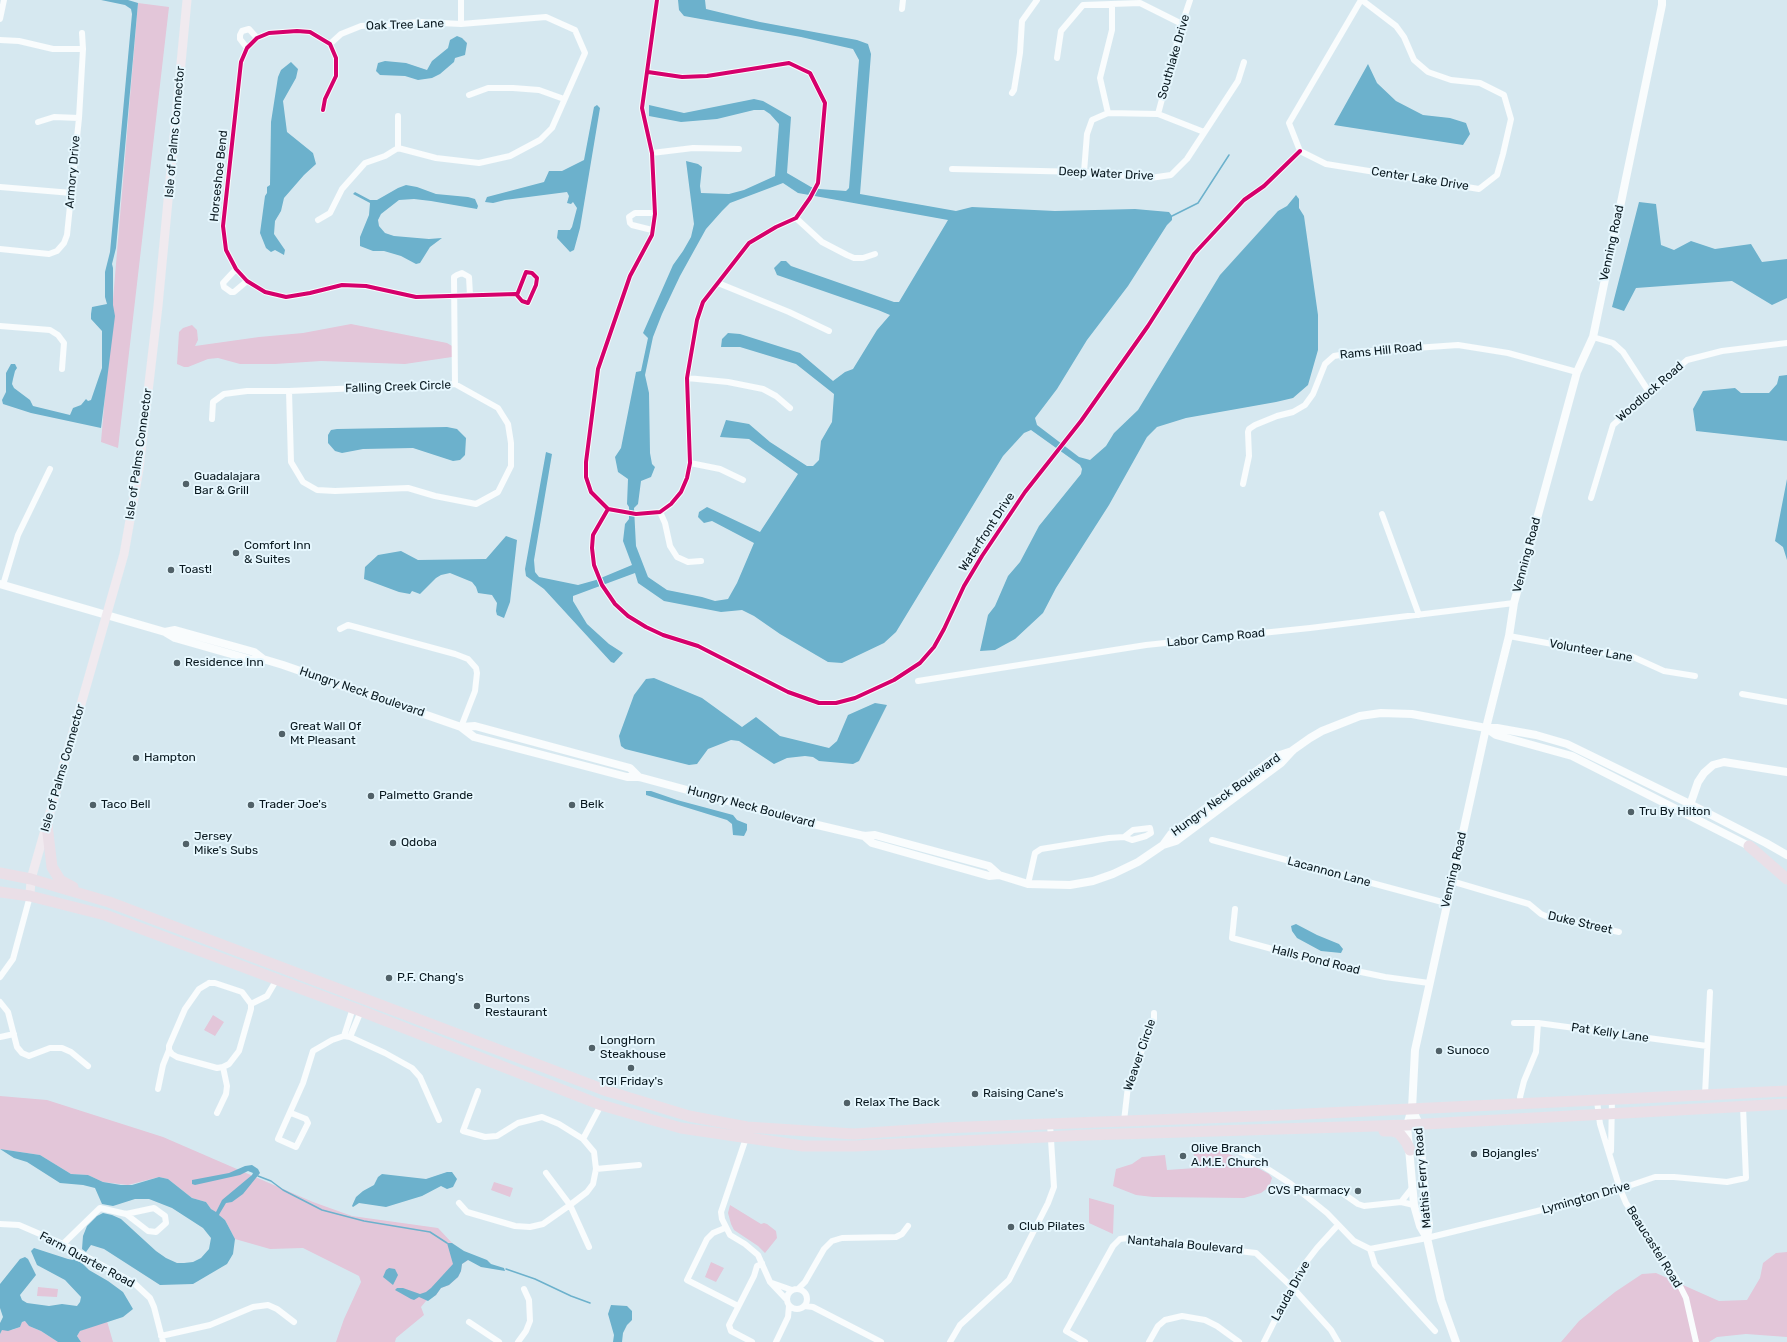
<!DOCTYPE html>
<style>
body{margin:0}
canvas{display:block;background:#d6e8f0}
</style>
<canvas width="1787" height="1342"></canvas>
<script>
const context = document.querySelector('canvas').getContext('2d');
context.lineJoin = 'round';
function paint(path, color) {
  context.fillStyle = color;
  context.fill(path, 'evenodd');
}
function shape(rows) {
  const path = new Path2D();
  for (const r of rows) {
    if (r.length === 3) {
      path.moveTo(r[0] + r[2], r[1]);
      path.arc(r[0], r[1], r[2], 0, 2 * Math.PI);
      continue;
    }
    path.moveTo(r[0], r[1]);
    for (let i = 2; i < r.length; i += 2) path.lineTo(r[i], r[i + 1]);
  }
  return path;
}
function strokePath(path, color, width, dash) {
  context.strokeStyle = color;
  context.lineWidth = width;
  context.lineCap = dash ? 'butt' : 'round';
  context.setLineDash(dash || []);
  context.stroke(path);
}
function drawText(font, color, halo, rows, align = 'center') {
  context.font = font + ' Rubik,sans-serif';
  context.lineWidth = 4;
  context.setLineDash([]);
  context.textBaseline = 'middle';
  context.strokeStyle = halo;
  context.fillStyle = color;
  for (const [text, x, y, turn = 0] of rows) {
    context.save();
    context.translate(x, y);
    context.rotate((+turn || 0) * Math.PI / 180);
    context.textAlign = isNaN(turn) ? turn : align;
    if (halo) context.strokeText(text, 0, 0);
    context.fillText(text, 0, 0);
    context.restore();
  }
}
paint(shape([
 [138,3,169,7,118,448,101,442],
 [351,324,447,343,452,346,452,357,405,364,321,361,275,364,240,364,218,358,208,359,188,367,184,367,177,364,179,332,183,328,192,325,197,330,198,340,195,346,259,337,303,333],
 [213,1015,224,1022,215,1036,204,1030],
 [0,1096,47,1100,163,1137,313,1202,352,1216,438,1228,468,1260,462,1264,461,1271,458,1277,449,1285,441,1288,436,1295,426,1301,421,1307,424,1315,396,1338,395,1342,336,1342,344,1319,361,1282,359,1276,303,1248,270,1249,235,1239,225,1220,211,1209,206,1202,192,1198,168,1179,159,1177,128,1185,103,1182,88,1175,71,1174,40,1155,0,1149],
 [1192,1144,1202,1144,1239,1158,1269,1174,1272,1178,1269,1187,1261,1193,1244,1198,1153,1197,1136,1195,1113,1186,1116,1169,1132,1164,1142,1157,1165,1155,1167,1170,1196,1168],
 [494,1182,513,1188,510,1197,491,1190],
 [1089,1198,1114,1205,1113,1234,1089,1223],
 [730,1205,761,1224,764,1223,767,1224,776,1231,777,1238,765,1253,758,1246,734,1230,731,1224,728,1213],
 [1787,1252,1787,1337,1746,1334,1717,1337,1709,1342,1561,1342,1579,1321,1615,1292,1642,1274,1656,1273,1719,1301,1747,1300,1760,1278,1763,1263,1776,1253],
 [711,1262,724,1268,716,1282,705,1277],
 [38,1287,58,1289,57,1297,37,1296],
 [26,1321,29,1326,41,1331,58,1342,0,1342,0,1334,2,1330,12,1330,20,1327,22,1322],
 [107,1321,113,1342,81,1342,77,1336,80,1331]
]), '#e3c6d9');
paint(shape([
 [101,0,128,0,138,3,116,248,112,264,113,268,113,305,115,316,101,428,31,413,3,404,2,400,6,392,6,373,11,364,15,364,17,368,15,371,13,379,12,384,14,388,30,400,33,406,70,415,73,408,81,405,86,399,88,401,91,400,102,368,102,331,91,319,91,314,92,307,107,304,105,297,105,272,110,252,132,14,131,9,125,5],
 [678,0,705,0,706,9,760,22,857,40,868,44,871,54,860,194,956,211,972,207,1055,211,1135,209,1169,212,1172,216,1172,220,1167,225,1128,286,1087,340,1057,389,1035,418,1037,425,1079,457,1090,460,1106,446,1114,433,1138,410,1220,275,1278,211,1287,206,1296,195,1299,199,1299,208,1304,216,1318,315,1318,350,1308,385,1293,398,1276,402,1186,418,1157,427,1147,437,1109,505,1056,588,1043,613,1015,639,995,650,980,651,988,615,995,606,1008,576,1020,562,1039,526,1081,474,1082,469,1080,465,1031,430,1024,433,1003,456,896,632,884,643,842,663,828,662,780,634,754,616,742,610,721,612,664,601,638,583,635,573,573,596,573,601,587,624,609,644,623,653,614,663,611,662,544,589,526,576,525,569,546,452,552,454,534,560,535,572,539,577,578,585,596,580,632,565,623,541,625,524,629,519,629,507,627,504,628,479,618,472,615,457,621,448,636,372,641,371,648,338,643,333,673,265,683,251,691,237,694,224,686,161,698,164,702,167,700,186,701,193,729,194,744,190,775,176,779,124,770,114,764,110,754,110,717,119,681,122,649,116,649,105,684,113,754,99,763,101,791,117,787,173,811,187,819,189,846,191,849,188,859,60,853,49,801,37,684,16,679,10],
 [783,183,798,193,948,220,899,302,894,302,791,266,786,261,781,261,774,268,777,275,878,310,890,315,877,330,853,369,845,372,833,381,800,353,740,334,728,333,722,339,721,347,740,347,796,364,834,394,832,422,821,441,819,460,813,466,807,466,770,442,749,424,726,420,720,437,749,439,798,474,760,532,707,507,699,512,698,517,704,523,712,521,754,543,737,583,728,599,715,601,702,597,667,590,648,577,636,546,634,508,638,504,641,481,651,477,655,467,652,464,650,453,649,393,645,375,653,337,662,314,680,276,706,229,722,211,730,203],
 [457,36,462,38,467,43,465,55,455,58,454,62,440,74,432,78,418,80,405,76,380,75,376,71,378,63,385,61,406,63,427,70,432,61,448,48,450,40],
 [291,62,298,69,296,78,283,101,287,132,313,153,316,164,304,175,284,198,281,211,275,221,274,234,285,250,284,255,275,250,271,252,266,248,260,233,265,196,267,193,267,187,270,185,271,122,278,77,281,70],
 [1368,64,1377,83,1396,101,1423,115,1450,118,1466,123,1470,134,1463,145,1334,125],
 [597,105,600,108,580,228,574,250,570,252,557,238,558,230,570,230,572,227,577,208,573,202,571,204,567,203,569,196,567,192,505,200,493,203,485,202,487,197,544,182,549,171,562,171,584,160,594,107],
 [406,185,417,187,436,194,468,197,475,199,478,206,477,209,431,201,414,199,399,200,381,214,378,220,379,226,385,233,394,236,429,239,442,238,430,247,420,263,416,264,401,256,384,251,373,251,360,246,360,237,369,215,370,203,353,194,355,192,370,200,377,200,398,188],
 [1639,202,1656,204,1661,245,1674,250,1691,241,1715,249,1751,244,1762,262,1787,259,1787,298,1772,305,1732,281,1636,288,1624,311,1612,307],
 [1787,375,1787,441,1696,431,1693,409,1703,391,1735,388,1741,393,1769,393,1777,384,1779,376],
 [447,427,457,429,466,438,465,455,460,460,453,461,413,448,363,449,342,453,335,451,328,443,328,435,331,430,337,429],
 [1787,479,1787,560,1783,547,1775,541],
 [506,536,517,540,510,602,504,618,497,615,496,611,497,603,492,595,478,593,476,587,472,582,450,573,441,575,436,578,420,594,412,591,410,594,399,592,364,579,365,567,378,555,401,551,418,560,486,559],
 [654,678,702,698,742,727,756,717,780,736,829,748,837,741,848,715,875,703,887,705,859,761,853,764,819,761,813,757,805,756,787,758,774,764,739,741,731,740,708,749,697,764,689,765,625,749,621,746,619,736,634,695,646,679],
 [646,791,651,791,677,800,733,815,737,820,747,824,747,830,744,836,733,835,732,824,727,820,646,795],
 [1296,924,1317,935,1339,944,1343,949,1341,953,1321,951,1297,938,1292,931,1291,926],
 [0,1149,40,1155,71,1174,88,1175,103,1182,121,1185,132,1185,159,1177,168,1179,192,1198,206,1202,211,1209,216,1212,222,1200,252,1175,253,1173,248,1171,240,1175,195,1185,192,1184,192,1180,229,1173,245,1166,252,1165,258,1169,260,1173,243,1194,232,1202,226,1203,220,1213,219,1215,225,1220,235,1239,233,1254,227,1264,193,1284,160,1285,104,1249,91,1245,86,1252,82,1249,83,1236,87,1226,97,1216,103,1213,112,1215,121,1219,156,1251,166,1258,177,1263,184,1263,193,1262,201,1258,209,1249,211,1238,203,1228,172,1208,149,1199,135,1199,113,1206,102,1204,95,1188,83,1185,60,1183,27,1162,14,1158],
 [447,1172,452,1172,457,1179,453,1187,447,1189,441,1186,422,1196,386,1207,359,1203,353,1207,352,1206,356,1197,363,1191,374,1185,378,1177,382,1174,426,1179],
 [447,1243,452,1243,464,1251,487,1260,491,1264,504,1268,505,1271,481,1267,468,1260,462,1264,461,1271,458,1277,449,1285,441,1288,436,1295,428,1301,419,1297,414,1300,411,1299,395,1290,397,1288,403,1288,420,1294,426,1292,431,1288,453,1264],
 [34,1248,68,1259,73,1260,77,1257,81,1260,81,1262,89,1270,108,1281,123,1292,133,1309,123,1317,80,1331,77,1336,81,1342,58,1342,41,1331,29,1326,25,1321,22,1322,20,1327,8,1331,2,1330,0,1334,0,1323,3,1317,0,1308,0,1284,20,1259,25,1257,28,1259,36,1275,20,1295,22,1300,27,1303,49,1306,62,1304,77,1306,80,1302,81,1297,65,1280,37,1265,31,1251],
 [389,1268,395,1269,398,1275,393,1285,383,1277,386,1270],
 [611,1305,627,1306,632,1311,632,1320,627,1325,623,1333,622,1342,613,1342,614,1335,608,1314]
]), '#6cb1cc');
strokePath(shape([
 [1172,216,1198,203,1229,155],
 [258,1176,271,1181,283,1190,322,1210,364,1221,430,1232,447,1243],
 [506,1269,535,1279,571,1296,590,1303]
]), '#6cb1cc', 1.5);
strokePath(shape([
 [461,0,461,24],
 [1361,0,1289,123,1300,151,1326,164,1479,189,1497,175,1503,154,1511,119,1504,95,1480,83,1451,80,1428,72,1414,60,1404,37,1396,26,1362,0],
 [902,9,903,0],
 [0,19,4,0],
 [0,40,19,41,53,49,83,49],
 [247,48,240,39,240,35,242,31,249,29,257,38],
 [1057,58,1061,31,1083,5,1140,3,1182,24],
 [648,72,682,77,707,76,789,63,810,73,825,103,818,183,810,198,796,218,776,227,749,243,703,302,697,320,687,378,690,463,687,478,681,492,671,504,660,512,636,514,608,509,591,492,586,477,586,462,598,369,630,276,652,235,655,214,652,153,642,108,657,0],
 [1012,93,1014,90,1020,53,1022,21,1037,0],
 [469,95,488,88,513,88,539,90,564,99],
 [323,110,325,99,336,76,336,58,330,44,310,32,297,31,269,33,257,38,247,48,241,62,223,226,226,250,236,269,247,281,265,292,286,297,310,293,342,285,366,286,416,297,516,294,522,301,528,303,536,285,537,278,532,273,526,272,517,295],
 [1108,113,1100,78,1112,30,1112,5],
 [1158,114,1182,24,1190,0],
 [38,122,54,117,79,118],
 [398,148,398,116],
 [652,153,693,148,739,149],
 [952,169,1084,172,1150,178,1171,175,1187,159,1238,81,1244,62],
 [1084,172,1087,134,1092,120,1108,113,1158,114,1204,132],
 [0,187,72,193],
 [796,218,822,242,847,255,854,258,863,258,875,254],
 [318,220,330,213,342,189,365,163,385,156,398,148,436,158,479,163,510,156,540,140,552,128,585,53,575,30,546,17,461,24,421,22,361,26,341,34,330,44],
 [652,230,632,225,630,223,629,217,635,213,655,213],
 [0,249,49,254,57,251,64,243,67,235,79,118,83,49,82,33],
 [236,269,223,283,224,287,231,292,234,292,247,281],
 [718,283,789,312,829,331],
 [0,326,50,330,58,335,64,343,62,369],
 [1593,337,1613,343,1623,352,1649,392],
 [687,378,728,382,763,389,776,396,790,408],
 [455,384,454,277,457,275,462,273,469,277,470,295],
 [212,419,213,402,224,394,247,391,289,391,455,384,498,408,508,424,511,443,511,466,498,492,476,504,435,496,408,488,335,491,317,490,303,482,291,462,289,391],
 [690,463,720,469,743,480],
 [1243,484,1249,456,1248,432,1249,429,1255,425,1277,416,1293,412,1305,405,1313,394,1325,364,1334,356,1358,352,1458,345,1508,353,1577,372],
 [1591,498,1613,425,1687,360,1722,351,1787,343],
 [608,509,593,535,592,548,594,565,602,585,615,604,628,616,646,627,663,635,698,646,788,692,819,703,836,703,855,698,894,680,920,663,934,647,944,629,964,586,982,556,1025,492,1081,421,1148,326,1194,254,1244,200,1264,186,1300,151],
 [660,512,665,523,670,546,677,557,688,562,701,561],
 [1382,514,1419,615],
 [3,585,18,535,50,469],
 [340,629,348,625,455,654,468,659,476,668,477,673,475,691,461,727],
 [1509,636,1585,650,1631,656,1664,671,1695,676],
 [918,681,1146,645,1310,628,1514,603],
 [1742,694,1787,702],
 [1212,840,1446,903],
 [1451,881,1529,904,1541,914,1548,917,1619,932],
 [1028,884,1035,853,1041,849,1109,838,1124,837,1132,840,1146,836,1151,833,1150,828,1133,830,1124,837],
 [1235,909,1232,938,1342,968,1385,977,1429,983],
 [0,977,13,959,30,896],
 [209,983,215,983,242,992,251,1004,251,1009,239,1051,229,1064,223,1067,217,1068,177,1057,172,1054,169,1050,169,1046,185,1009,199,989,209,983],
 [0,1002,8,1012,17,1047,22,1053,29,1056,50,1048,62,1048,71,1052,88,1066],
 [251,1004,267,996,277,979],
 [1514,1023,1538,1023,1707,1046],
 [344,1036,353,1008],
 [0,1037,14,1034],
 [350,1037,361,1011],
 [158,1089,163,1065,169,1050],
 [478,1091,463,1131,485,1137,497,1136,518,1123,542,1117,559,1124,583,1139],
 [1705,1095,1710,992],
 [1597,1101,1600,1124,1620,1189,1626,1203,1676,1278,1686,1298,1696,1342],
 [1521,1104,1520,1097,1524,1081,1536,1052,1538,1023],
 [217,1113,226,1094,227,1086,223,1067],
 [291,1113,306,1119,308,1123,296,1147,278,1139,303,1083,313,1051,332,1040,344,1036,350,1037,385,1053,412,1068,420,1077,439,1120],
 [1124,1121,1128,1086,1154,1019,1154,1013],
 [746,1138,721,1212,722,1219,730,1235,745,1244,758,1255,770,1282,787,1300],
 [1228,1147,1243,1153,1291,1184,1327,1213,1354,1241,1370,1249,1375,1265,1435,1331],
 [1611,1151,1612,1100],
 [596,1169,639,1165],
 [546,1173,570,1205,589,1247],
 [1338,1190,1358,1204,1364,1206,1401,1202,1414,1205],
 [1401,1202,1412,1188],
 [459,1203,467,1212,515,1226,530,1227,543,1224,570,1205,587,1192,593,1184,596,1169,594,1152,583,1139,601,1105],
 [0,1224,19,1225,63,1244,134,1283,150,1298,154,1307,163,1342],
 [725,1228,713,1233,707,1239,687,1280,738,1306],
 [63,1244,100,1208,126,1214,154,1208,165,1216,166,1223,156,1232,148,1231,126,1214],
 [1370,1249,1427,1238,1566,1204,1599,1196,1655,1177,1674,1177,1727,1182,1746,1178,1743,1107],
 [772,1283,792,1290],
 [797,1299,10],
 [798,1289,805,1282,824,1249,832,1241,842,1238,896,1237,902,1234,908,1226],
 [804,1306,813,1307,881,1342],
 [469,1322,499,1342],
 [161,1336,210,1325,253,1307,268,1305,277,1309,294,1322],
 [518,1342,526,1331,530,1321,529,1300,524,1289],
 [752,1342,731,1331,729,1325,754,1276,757,1266,762,1263],
 [776,1342,788,1317,789,1306],
 [950,1342,960,1325,1009,1280,1048,1203,1054,1187,1050,1124],
 [1085,1342,1066,1331,1113,1246,1120,1239,1128,1238,1256,1253,1293,1288,1331,1330,1338,1342],
 [1149,1342,1158,1326,1165,1320,1182,1316,1205,1320,1217,1326,1239,1342],
 [1264,1342,1300,1270,1317,1248,1338,1225]
]), '#f9fcfd', 6);
strokePath(shape([
 [0,584,165,632,175,638,252,660,263,659,283,665,461,727,474,737,627,777,639,777,809,823,864,836,875,835,989,866,999,875],
 [165,632,175,630,254,652,263,659],
 [461,727,475,726,630,768,639,777],
 [1486,728,1496,735,1572,756,1749,846],
 [1689,808,1698,782,1704,773,1713,765,1724,762,1787,772],
 [864,836,872,843,989,876,999,875,1028,884,1070,885,1093,881,1113,874,1138,862,1163,845,1171,834,1277,756,1292,751],
 [1163,845,1176,841,1281,763,1293,750,1310,738,1322,731,1360,716,1381,713,1412,714,1486,728,1497,728,1536,735,1567,744,1690,804,1766,843,1787,855],
 [1412,1109,1419,1124,1425,1198,1429,1225,1427,1238],
 [1456,1342,1441,1300,1427,1238,1420,1226,1414,1205,1407,1125,1412,1109,1415,1050,1486,728,1509,636,1514,603,1577,372,1593,337,1662,5,1662,0]
]), '#f9fcfd', 8);
strokePath(shape([
 [30,896,31,879,124,554,139,469,158,306,187,0]
]), '#f0eaef', 9);
strokePath(shape([
 [47,825,52,867,60,880,73,887],
 [1749,846,1787,879],
 [0,873,31,879,109,902,607,1091,689,1116,747,1127,854,1134,942,1128,1284,1115,1787,1091],
 [0,892,30,896,105,915,361,1011,601,1105,681,1128,803,1146,855,1146,1087,1135,1407,1125,1787,1104],
 [1384,1131,1392,1131,1399,1133,1406,1142,1410,1150]
]), '#eadfe7', 11);
strokePath(shape([
 [648,72,682,77,707,76,789,63,810,73,825,103,818,183,810,198,796,218,776,227,749,243,703,302,697,320,687,378,690,463,687,478,681,492,671,504,660,512,636,514,608,509,591,492,586,477,586,462,598,369,630,276,652,235,655,214,652,153,642,108,657,0],
 [323,110,325,99,336,76,336,58,330,44,310,32,297,31,269,33,257,38,247,48,241,62,223,226,226,250,236,269,247,281,265,292,286,297,310,293,342,285,366,286,416,297,516,294,522,301,528,303,536,285,537,278,532,273,526,272,517,295],
 [608,509,593,535,592,548,594,565,602,585,615,604,628,616,646,627,663,635,698,646,788,692,819,703,836,703,855,698,894,680,920,663,934,647,944,629,964,586,982,556,1025,492,1081,421,1148,326,1194,254,1244,200,1264,186,1300,151]
]), '#d6006c', 4);
for (const [x, y, r, color] of [
 [186,484,4,"#516168"],
 [236,553,4,"#516168"],
 [171,570,4,"#516168"],
 [177,663,4,"#516168"],
 [282,734,4,"#516168"],
 [136,758,4,"#516168"],
 [371,796,4,"#516168"],
 [93,805,4,"#516168"],
 [251,805,4,"#516168"],
 [572,805,4,"#516168"],
 [1631,812,4,"#516168"],
 [393,843,4,"#516168"],
 [186,844,4,"#516168"],
 [389,978,4,"#516168"],
 [477,1006,4,"#516168"],
 [592,1048,4,"#516168"],
 [1439,1051,4,"#516168"],
 [631,1068,4,"#516168"],
 [975,1094,4,"#516168"],
 [847,1103,4,"#516168"],
 [1474,1154,4,"#516168"],
 [1183,1156,4,"#516168"],
 [1358,1191,4,"#516168"],
 [1011,1227,4,"#516168"]
]) {
  const dot = new Path2D();
  dot.arc(x, y, r, 0, 2 * Math.PI);
  context.fillStyle = color;
  context.fill(dot);
  strokePath(dot, '#e6f7fe', 1.5);
}
drawText('12px', '#09181f', '#e6f7fe', [
 ["Oak Tree Lane",405,25,-2],
 ["Southlake Drive",1174,57,-74],
 ["Isle of Palms Connector",175,132,-85],
 ["Armory Drive",73,172,-85],
 ["Deep Water Drive",1106,174,3],
 ["Horseshoe Bend",219,176,-84],
 ["Center Lake Drive",1420,179,9],
 ["Venning Road",1612,243,-78],
 ["Rams Hill Road",1381,351,-6],
 ["Falling Creek Circle",398,387,-2],
 ["Woodlock Road",1650,392,-41],
 ["Isle of Palms Connector",139,454,-82],
 ["Waterfront Drive",987,532,-57],
 ["Venning Road",1527,555,-75],
 ["Labor Camp Road",1216,638,-6],
 ["Volunteer Lane",1591,651,10],
 ["Hungry Neck Boulevard",362,692,19],
 ["Isle of Palms Connector",63,768,-74],
 ["Hungry Neck Boulevard",1226,795,-36],
 ["Hungry Neck Boulevard",751,807,15],
 ["Venning Road",1454,870,-77],
 ["Lacannon Lane",1329,872,15],
 ["Duke Street",1580,923,13],
 ["Halls Pond Road",1316,960,14],
 ["Pat Kelly Lane",1610,1033,8],
 ["Weaver Circle",1140,1055,-71],
 ["Mathis Ferry Road",1423,1178,-95],
 ["Lymington Drive",1586,1198,-16],
 ["Nantahala Boulevard",1185,1245,5],
 ["Beaucastel Road",1654,1247,58],
 ["Farm Quarter Road",87,1260,28],
 ["Lauda Drive",1291,1291,-61]
]);
drawText('12px', '#09181f', '#e6f7fe', [
 ["Guadalajara",194,477],
 ["Bar & Grill",194,491],
 ["Comfort Inn",244,546],
 ["& Suites",244,560],
 ["Toast!",179,570],
 ["Residence Inn",185,663],
 ["Great Wall Of",290,727],
 ["Mt Pleasant",290,741],
 ["Hampton",144,758],
 ["Palmetto Grande",379,796],
 ["Taco Bell",101,805],
 ["Trader Joe's",259,805],
 ["Belk",580,805],
 ["Tru By Hilton",1639,812],
 ["Jersey",194,837],
 ["Mike's Subs",194,851],
 ["Qdoba",401,843],
 ["P.F. Chang's",397,978],
 ["Burtons",485,999],
 ["Restaurant",485,1013],
 ["LongHorn",600,1041],
 ["Steakhouse",600,1055],
 ["Sunoco",1447,1051],
 ["TGI Friday's",631,1082,"center"],
 ["Raising Cane's",983,1094],
 ["Relax The Back",855,1103],
 ["Olive Branch",1191,1149],
 ["A.M.E. Church",1191,1163],
 ["Bojangles'",1482,1154],
 ["CVS Pharmacy",1350,1191,"right"],
 ["Club Pilates",1019,1227]
], 'left');
</script>
